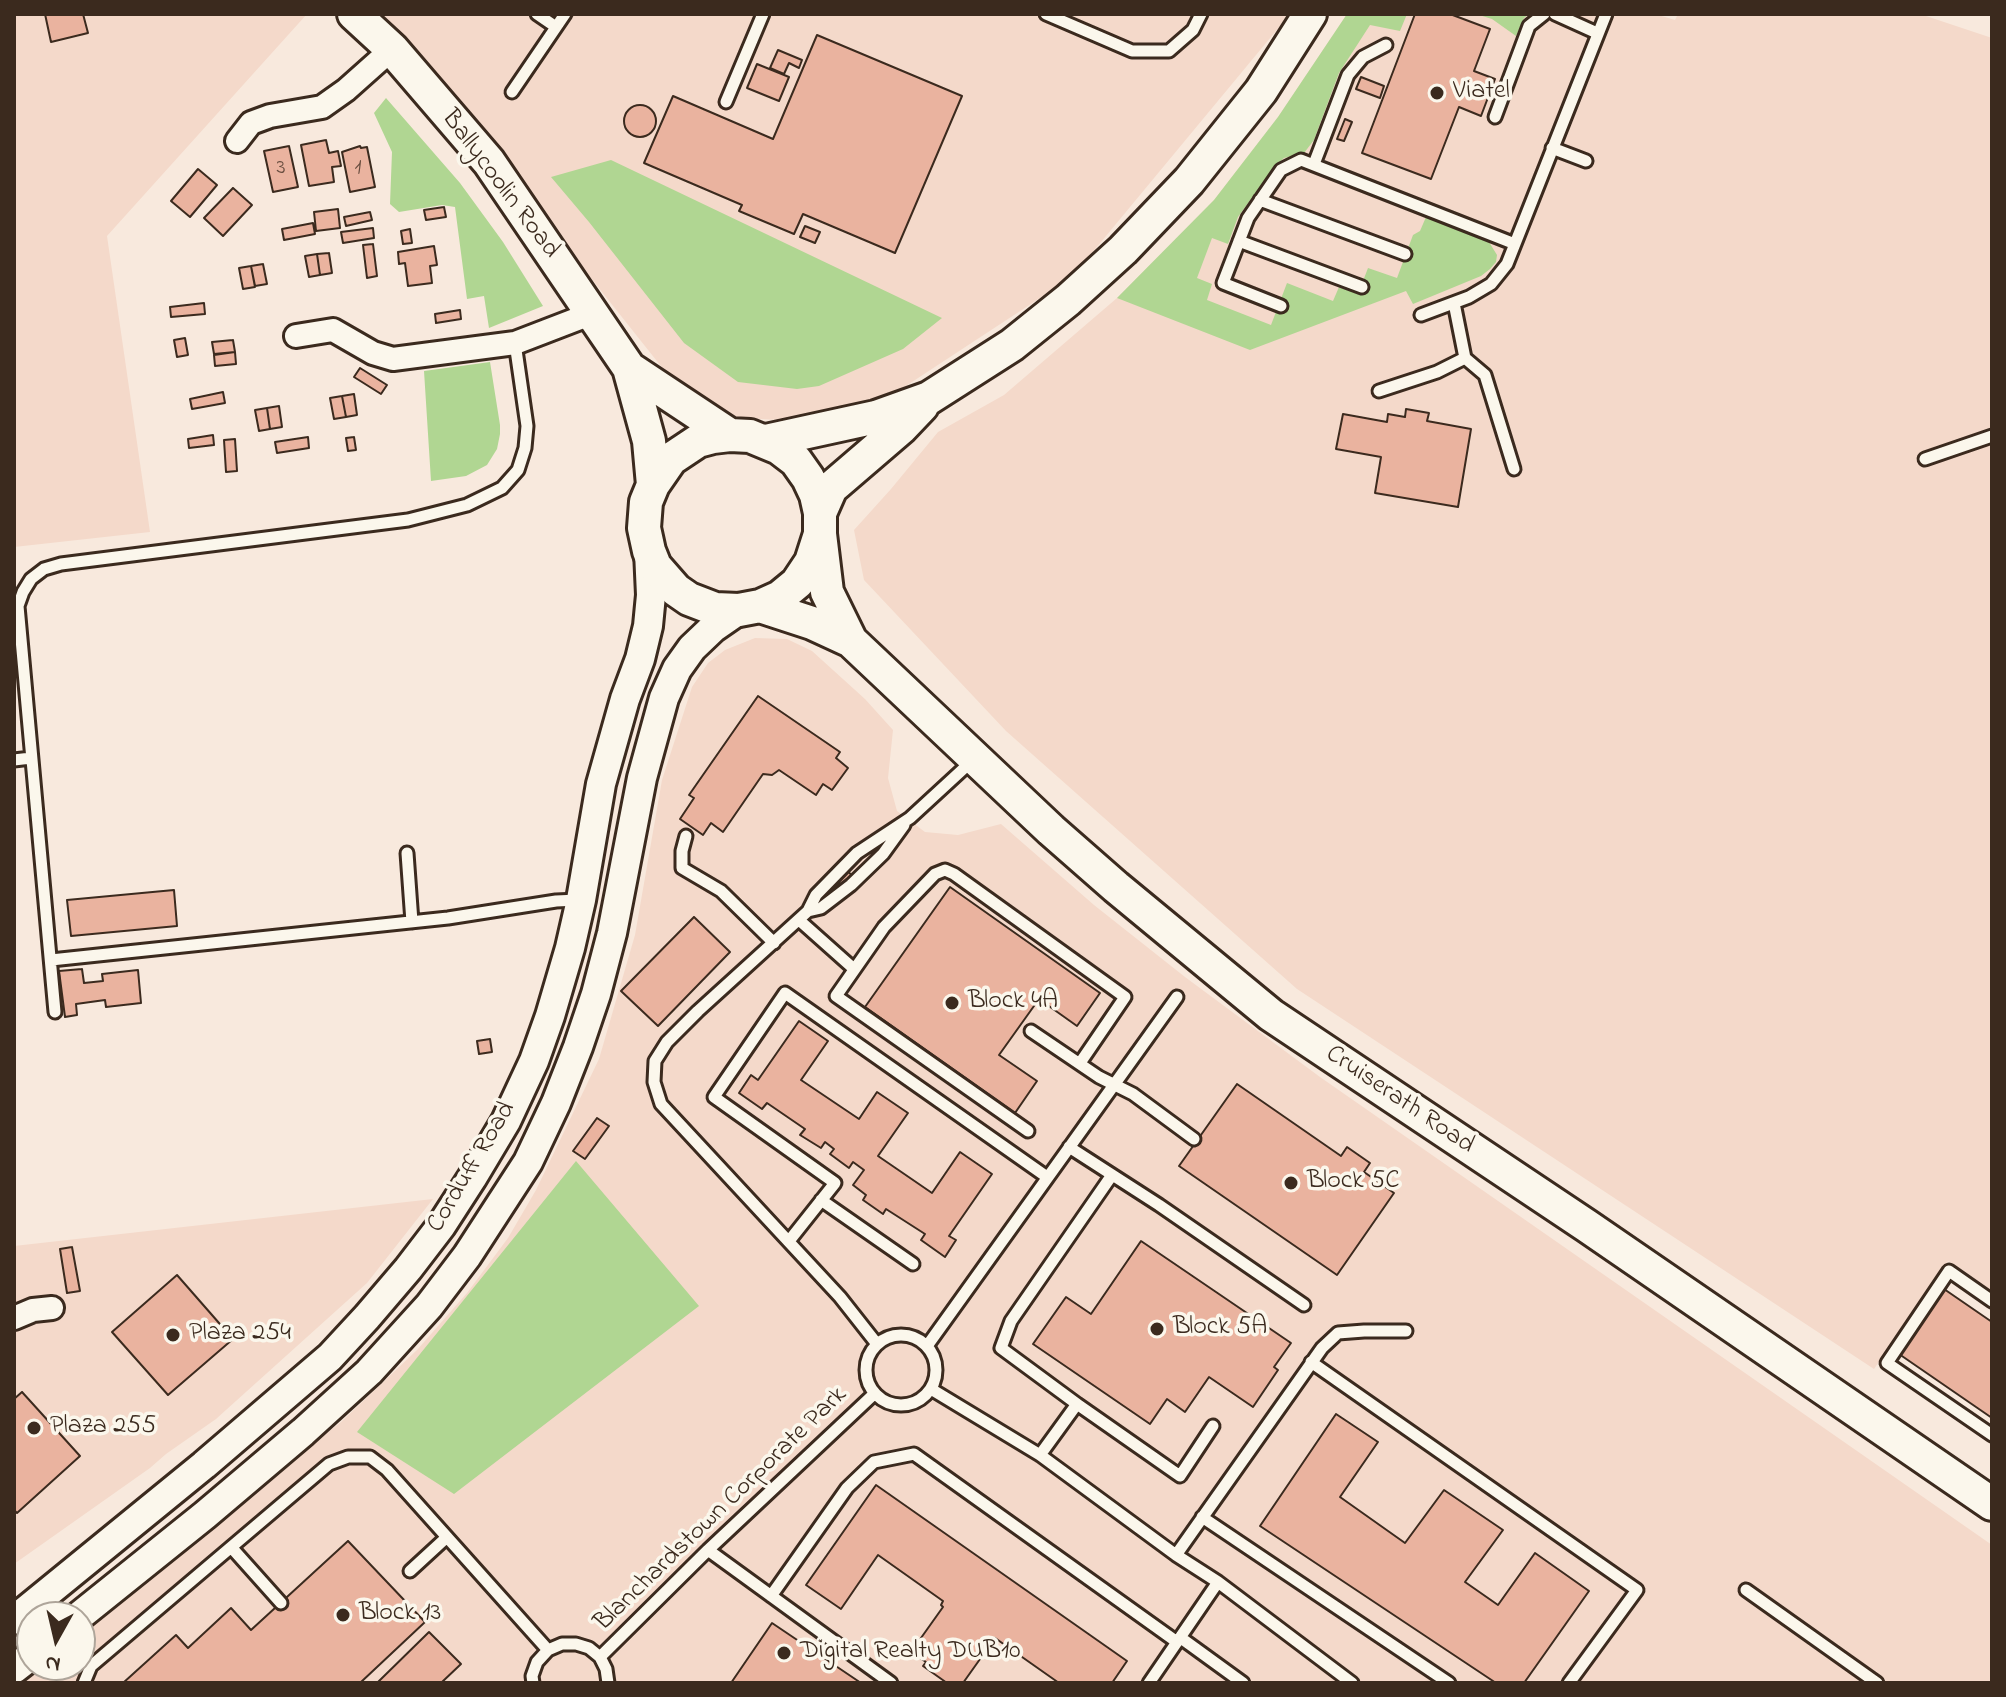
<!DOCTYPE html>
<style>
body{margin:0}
#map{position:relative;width:2006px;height:1697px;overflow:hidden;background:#f8e9dd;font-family:"Indie Flower",sans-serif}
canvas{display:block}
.frame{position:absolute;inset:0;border:16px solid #3b2a1e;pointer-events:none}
.north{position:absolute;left:16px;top:1601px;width:80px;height:80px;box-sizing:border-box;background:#fbf7ec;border:2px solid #aea59a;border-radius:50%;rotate:188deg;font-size:22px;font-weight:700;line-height:32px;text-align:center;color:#3b2a1e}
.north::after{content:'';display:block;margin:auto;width:28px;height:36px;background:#3b2a1e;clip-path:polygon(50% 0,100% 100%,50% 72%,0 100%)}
</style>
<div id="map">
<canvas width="2006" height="1697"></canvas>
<div class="frame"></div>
<div class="north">N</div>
</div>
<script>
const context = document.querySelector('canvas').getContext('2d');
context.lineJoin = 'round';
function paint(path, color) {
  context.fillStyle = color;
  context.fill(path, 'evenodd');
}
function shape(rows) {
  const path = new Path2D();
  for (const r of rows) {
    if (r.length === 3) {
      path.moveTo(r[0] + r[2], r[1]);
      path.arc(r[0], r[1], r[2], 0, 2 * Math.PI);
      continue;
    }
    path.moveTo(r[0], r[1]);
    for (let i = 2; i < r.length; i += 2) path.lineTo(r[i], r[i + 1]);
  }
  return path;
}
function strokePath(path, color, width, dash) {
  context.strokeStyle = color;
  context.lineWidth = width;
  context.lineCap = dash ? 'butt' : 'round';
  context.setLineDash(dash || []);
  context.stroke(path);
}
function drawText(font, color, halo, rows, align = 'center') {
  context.font = font + ' "Indie Flower",sans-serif';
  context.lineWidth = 7;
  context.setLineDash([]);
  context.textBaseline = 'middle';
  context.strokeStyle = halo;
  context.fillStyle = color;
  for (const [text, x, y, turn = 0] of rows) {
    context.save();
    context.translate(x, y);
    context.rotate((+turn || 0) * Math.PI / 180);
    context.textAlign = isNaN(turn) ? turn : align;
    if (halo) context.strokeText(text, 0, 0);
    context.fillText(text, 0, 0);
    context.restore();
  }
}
paint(shape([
 [14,14,307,14,107,236,150,532,14,547],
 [376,14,1290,14,1072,277,883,401,816,422,724,417,664,370,401,39],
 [1347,14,1655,14,1675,20,1678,14,1920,14,1992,38,1992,1291,1948,1261,1874,1369,1297,989,1006,731,864,580,854,530,891,489,938,432,1004,395,1117,298,1214,200,1278,117],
 [755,638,787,639,812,651,865,699,893,730,888,778,897,811,925,832,958,835,1001,824,1094,905,1185,977,1320,1077,1992,1545,1992,1683,16,1683,35,1665,80,1665,80,1625,104,1605,341,1422,417,1350,467,1293,508,1238,536,1190,599,1059,635,935,662,780,692,687,708,663,725,650],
 [433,1199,367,1283,216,1419,166,1454,150,1468,14,1564,14,1246]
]), '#f4d9ca');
paint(shape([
 [1347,14,1407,14,1400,31,1370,25,1339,73,1314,140,1304,153,1284,158,1274,167,1238,217,1228,244,1212,238,1197,278,1212,284,1207,300,1271,325,1287,283,1333,301,1339,287,1358,294,1368,268,1397,278,1413,235,1420,231,1426,217,1489,242,1497,255,1496,262,1490,269,1481,276,1413,304,1406,291,1250,350,1117,298,1214,200,1278,117],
 [1476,14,1529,14,1524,18,1516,36,1492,19],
 [386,98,460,183,503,242,543,306,489,328,484,296,467,299,455,207,442,205,399,212,390,204,392,152,374,113],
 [611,160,942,318,903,349,819,386,797,389,738,382,684,343,589,222,551,177],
 [490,362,500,425,500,434,497,449,487,465,466,476,431,481,424,371],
 [576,1161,699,1306,454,1494,357,1432]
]), '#b0d692');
const building = shape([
 [45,14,83,14,88,33,51,42,45,14],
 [1415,14,1450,14,1490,29,1474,71,1495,79,1481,116,1459,107,1431,179,1362,153,1415,14],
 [817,35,962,96,895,253,803,214,794,234,739,211,742,205,644,163,673,96,773,139,817,35],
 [778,50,802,60,799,68,789,63,784,74,770,68,778,50],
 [757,64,789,77,779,101,747,88,757,64],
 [1361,77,1384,86,1380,98,1356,89,1361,77],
 [640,121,16],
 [1345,119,1352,122,1344,141,1337,139,1345,119],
 [326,140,329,153,338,151,341,166,332,167,334,182,309,186,301,145,326,140],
 [289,146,298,187,273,192,264,151,289,146],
 [360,146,361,148,367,147,375,187,350,192,342,152,360,146],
 [198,169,217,185,190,217,171,201,198,169],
 [233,188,252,205,223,236,204,218,233,188],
 [444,207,446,217,426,220,424,210,444,207],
 [338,209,340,228,316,231,314,212,338,209],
 [370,212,372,220,346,226,344,217,370,212],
 [313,223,315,234,284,240,282,229,313,223],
 [805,226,820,232,815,243,800,237,805,226],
 [373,228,374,238,343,243,341,232,373,228],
 [410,229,412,243,403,244,401,231,410,229],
 [373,244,377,276,367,278,363,245,373,244],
 [434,246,437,265,430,266,432,283,408,286,405,263,399,264,398,252,434,246],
 [329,253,332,273,320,275,317,254,329,253],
 [317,254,320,275,309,277,305,256,317,254],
 [263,264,267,284,255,286,251,266,263,264],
 [251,266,255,287,243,289,239,268,251,266],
 [204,303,205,314,171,317,170,307,204,303],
 [460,310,461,319,436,323,435,314,460,310],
 [185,338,188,355,177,357,174,340,185,338],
 [233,340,235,352,214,354,212,342,233,340],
 [235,352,236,364,215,366,214,355,235,352],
 [360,368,387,385,381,394,354,377,360,368],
 [223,392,225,403,192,409,190,399,223,392],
 [354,394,357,415,346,417,342,396,354,394],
 [342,396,346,417,334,419,330,398,342,396],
 [279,406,282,427,270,429,267,408,279,406],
 [267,408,270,429,259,431,255,410,267,408],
 [1406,409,1429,413,1427,421,1471,429,1458,507,1375,493,1381,457,1336,449,1343,414,1387,422,1388,414,1405,417,1406,409],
 [213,435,214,445,189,448,188,439,213,435],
 [308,437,309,448,277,453,275,442,308,437],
 [354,437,356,450,348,451,346,438,354,437],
 [235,439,237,471,226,472,224,440,235,439],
 [758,696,840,752,836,758,848,768,832,790,823,784,816,795,779,770,772,775,763,774,723,832,711,823,703,835,680,819,694,798,689,795,758,696],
 [848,871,852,876,837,889,832,884,848,871],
 [950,887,1100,993,1077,1026,1039,999,999,1055,1037,1081,1015,1113,865,1007,950,887],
 [174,890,177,926,71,936,67,900,174,890],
 [694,917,730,952,658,1026,621,991,694,917],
 [82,969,84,983,103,981,102,974,138,970,141,1003,106,1007,105,1000,76,1004,77,1015,65,1017,59,971,82,969],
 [799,1021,828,1041,801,1080,859,1119,877,1092,908,1113,878,1156,932,1193,960,1152,992,1174,949,1236,956,1240,945,1257,921,1240,925,1234,886,1209,883,1214,863,1200,866,1195,853,1185,864,1170,853,1162,849,1168,830,1154,834,1149,825,1142,821,1148,800,1135,805,1129,767,1103,762,1109,739,1093,751,1075,758,1080,799,1021],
 [490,1039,492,1052,479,1054,477,1041,490,1039],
 [1237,1084,1341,1156,1347,1147,1370,1163,1364,1172,1394,1193,1337,1275,1179,1166,1237,1084],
 [597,1118,609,1126,585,1159,573,1151,597,1118],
 [1141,1241,1291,1343,1274,1367,1278,1370,1253,1407,1209,1377,1185,1412,1167,1399,1150,1424,1033,1344,1066,1297,1091,1314,1141,1241],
 [72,1247,80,1291,67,1293,60,1249,72,1247],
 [177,1275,233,1339,168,1395,112,1332,177,1275],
 [1944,1289,1992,1322,1992,1418,1899,1354,1944,1289],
 [22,1392,80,1456,17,1513,14,1510,14,1399,22,1392],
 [1336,1414,1378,1442,1340,1497,1405,1543,1444,1490,1503,1530,1465,1582,1498,1605,1535,1553,1589,1591,1524,1683,1496,1683,1260,1526,1336,1414],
 [876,1485,1127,1661,1112,1683,1059,1683,995,1638,963,1683,947,1683,923,1666,926,1662,911,1652,943,1607,941,1605,943,1601,878,1555,841,1609,806,1585,876,1485],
 [348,1541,425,1622,360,1683,123,1683,176,1635,188,1648,231,1608,251,1630,348,1541],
 [772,1623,861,1683,731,1683,772,1623],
 [429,1632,461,1664,441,1683,377,1683,429,1632]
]);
paint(building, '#eab39f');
strokePath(building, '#3b2a1e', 2);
const service = shape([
 [537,14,556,27],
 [1046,14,1132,51,1169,51,1193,30,1201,14],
 [1555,14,1597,33],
 [512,92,565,14],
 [726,102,763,14],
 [1495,117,1529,26,1544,14],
 [1552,148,1586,161],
 [1314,164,1348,75,1363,57,1386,45],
 [1260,200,1405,254],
 [1239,241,1362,287],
 [1454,303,1465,358,1485,375,1514,469],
 [1281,306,1223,283,1248,218,1281,170,1301,160,1515,244],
 [1421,315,1469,297,1491,284,1507,264,1606,14],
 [1379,391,1437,372,1465,358],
 [1925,459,1992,436],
 [14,760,31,758],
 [686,836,682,851,682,868,721,891,774,943],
 [407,853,412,922],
 [808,911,821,908,851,885,883,854,904,825],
 [799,920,854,969],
 [51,960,448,918,556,901,578,900],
 [55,1012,18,606,23,592,31,579,44,569,61,564,408,520,467,505,502,488,518,470,525,448,527,426,515,343],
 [1031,1031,1099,1077,1133,1094,1194,1139],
 [1028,1131,836,996,884,927,935,874,945,870,954,874,1125,997,1080,1063],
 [1069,1147,1159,1205,1304,1305],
 [821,1200,913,1264],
 [789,1241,835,1183,714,1097,785,993,1047,1177],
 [1992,1301,1949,1271,1887,1363,1992,1435],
 [901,1370,35],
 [877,1344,840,1297,661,1104,654,1082,655,1061,667,1042,698,1011,808,911,816,895,857,853,910,818,973,760],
 [927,1346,1177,997],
 [1311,1362,1637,1590,1569,1683],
 [931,1389,1040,1455,1176,1555,1218,1582,1352,1683],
 [1077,1404,1180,1476,1213,1426],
 [1040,1455,1077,1404,1001,1348,1011,1321,1112,1175],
 [1202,1517,1449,1683],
 [231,1547,281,1603],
 [708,1550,891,1683],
 [1176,1555,1322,1348,1338,1333,1364,1331,1406,1331],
 [410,1571,447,1537],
 [1746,1590,1877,1683],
 [771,1596,847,1488,874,1462,914,1454,1177,1642],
 [1181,1638,1243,1683],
 [600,1657,708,1550,874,1394],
 [84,1683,91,1666,329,1464,348,1457,370,1457,387,1470,548,1650],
 [533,1683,532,1676,537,1662,548,1650,562,1644,576,1644,589,1648,600,1657,606,1669,608,1683],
 [1149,1683,1218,1582]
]);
const minor = shape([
 [237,141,251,123,270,116,322,107,346,90,392,49],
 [296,336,333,330,373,353,393,359,515,343,593,313],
 [14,1318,33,1310,52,1308]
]);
const tertiary = shape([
 [78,1617,205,1515,303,1432,369,1372,429,1306,467,1256,528,1162,556,1103,578,1047,596,994,612,933,642,778,664,698,677,669,692,648,713,628,739,610],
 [14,1620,204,1465,330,1357,367,1317,408,1269,441,1226,472,1178,506,1121,534,1061,550,1016,570,948,581,900,601,784,625,699,640,659,648,626,651,595,649,551],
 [14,1669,32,1655]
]);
const secondary = shape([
 [354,14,392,49,489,162,629,368,649,441,653,485],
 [629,368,730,435],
 [766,441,876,417,929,398,1012,345,1068,300,1123,250,1189,181,1261,91,1310,14],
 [820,513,831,488,902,427,922,406],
 [820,534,811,562,797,583,780,597,760,606,739,610,715,609,689,599,676,590,655,566,649,551,644,528,646,502,653,485,671,459,698,441,713,437,730,435,750,436,779,448,796,461,808,478,816,495,820,513,820,534,827,592,851,641],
 [760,606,812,623,851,641,1051,830,1116,887,1271,1015,1587,1226,1992,1504]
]);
strokePath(service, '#3b2a1e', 17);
strokePath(minor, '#3b2a1e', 28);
strokePath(tertiary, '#3b2a1e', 34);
strokePath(secondary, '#3b2a1e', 38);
strokePath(service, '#fbf7ec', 11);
strokePath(minor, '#fbf7ec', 22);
strokePath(tertiary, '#fbf7ec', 28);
strokePath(secondary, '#fbf7ec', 32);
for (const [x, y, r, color] of [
 [1437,93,8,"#3b2a1e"],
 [952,1003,8,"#3b2a1e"],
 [1291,1183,8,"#3b2a1e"],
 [1157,1329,8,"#3b2a1e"],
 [173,1335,8,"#3b2a1e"],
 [34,1428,8,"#3b2a1e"],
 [343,1615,8,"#3b2a1e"],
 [784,1653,8,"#3b2a1e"]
]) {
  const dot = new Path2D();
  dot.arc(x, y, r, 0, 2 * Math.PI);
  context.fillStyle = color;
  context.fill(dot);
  strokePath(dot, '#fbf7ec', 3);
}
drawText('22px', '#674c3e', null, [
 ["3",281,169],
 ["1",358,169]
]);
drawText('26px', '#3b2a1e', '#fbf7ec', [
 ["Viatel",1453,93],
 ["Block 4A",968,1003],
 ["Block 5C",1307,1183],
 ["Block 5A",1173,1329],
 ["Plaza 254",189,1335],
 ["Plaza 255",50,1428],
 ["Block 13",359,1615],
 ["Digital Realty DUB10",800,1653]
], 'left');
drawText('26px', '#3b2a1e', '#fbf7ec', [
 ["Ballycoolin Road",499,185,53],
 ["Cruiserath Road",1399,1101,34],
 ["Corduff Road",473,1168,-59],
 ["Blanchardstown Corporate Park",722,1510,-44]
]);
</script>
